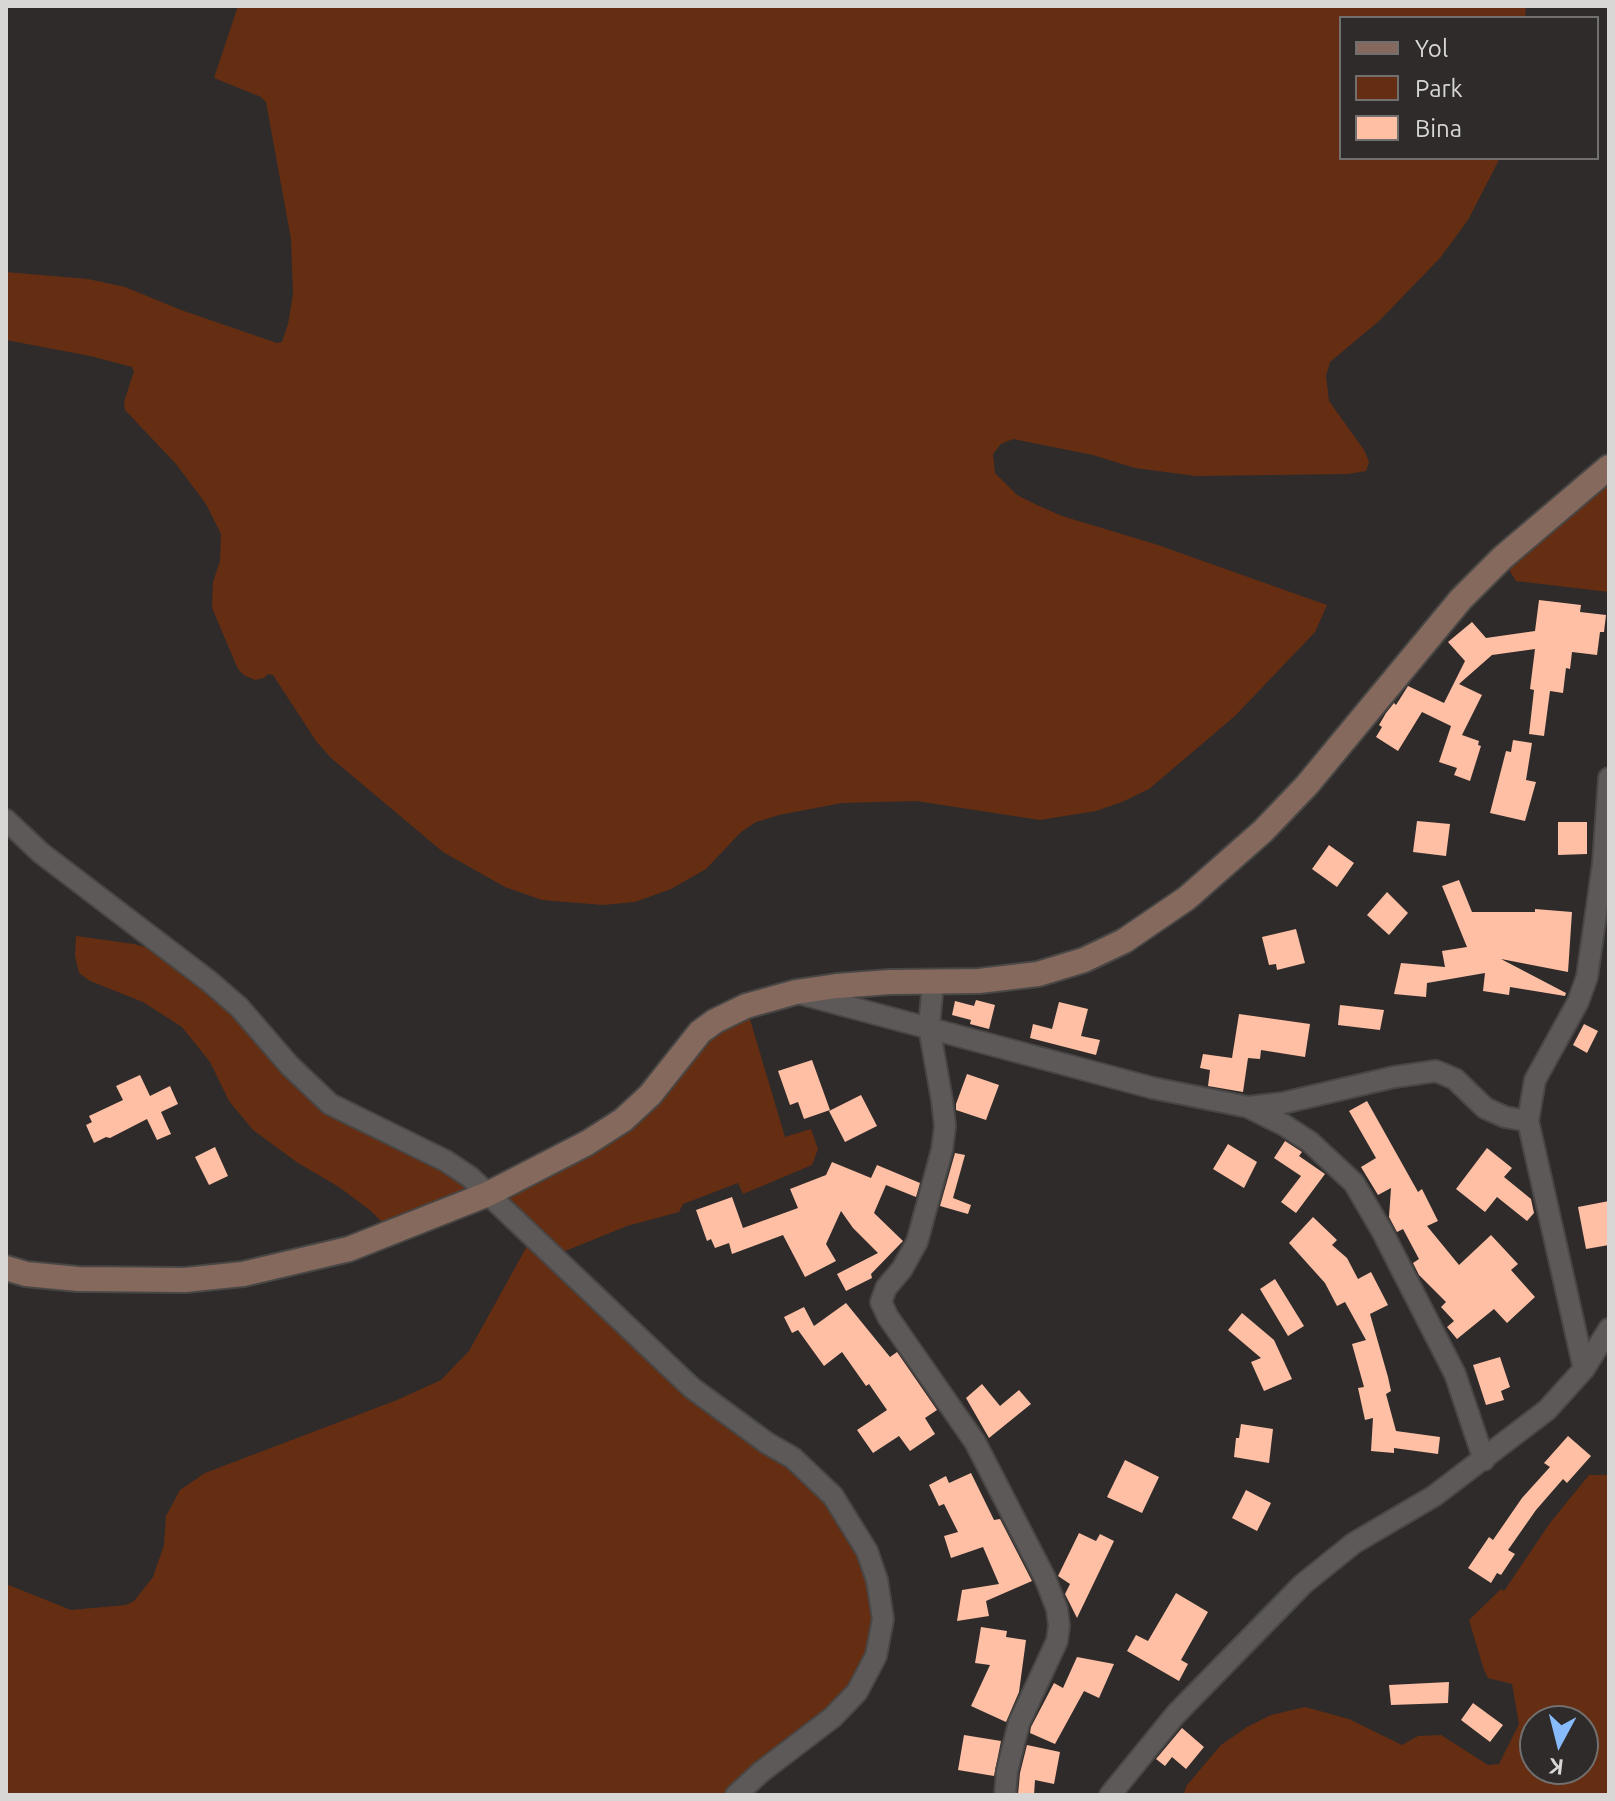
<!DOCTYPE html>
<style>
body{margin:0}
#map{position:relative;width:1615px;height:1801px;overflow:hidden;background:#2e2b2a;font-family:Ubuntu,sans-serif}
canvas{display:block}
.frame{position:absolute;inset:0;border:8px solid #d9d7d6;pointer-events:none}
.legend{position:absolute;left:1339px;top:16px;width:260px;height:144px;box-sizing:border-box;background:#2e2b2a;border:2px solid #72706f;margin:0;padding:10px 14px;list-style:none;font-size:24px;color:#d9d7d6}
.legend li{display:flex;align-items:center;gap:16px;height:40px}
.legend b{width:40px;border:2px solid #72706f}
.north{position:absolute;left:1519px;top:1705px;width:80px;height:80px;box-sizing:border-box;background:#2e2b2a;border:2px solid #72706f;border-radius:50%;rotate:187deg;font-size:22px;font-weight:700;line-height:32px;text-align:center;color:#d9d7d6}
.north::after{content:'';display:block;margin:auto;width:28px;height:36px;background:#87bbfb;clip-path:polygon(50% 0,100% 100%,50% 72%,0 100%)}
</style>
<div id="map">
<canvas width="1615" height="1801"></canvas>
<div class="frame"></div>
<ul class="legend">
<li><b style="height:10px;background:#85695d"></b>Yol</li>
<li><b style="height:22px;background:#652e13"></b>Park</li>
<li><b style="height:22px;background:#febfa4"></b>Bina</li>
</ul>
<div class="north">K</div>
</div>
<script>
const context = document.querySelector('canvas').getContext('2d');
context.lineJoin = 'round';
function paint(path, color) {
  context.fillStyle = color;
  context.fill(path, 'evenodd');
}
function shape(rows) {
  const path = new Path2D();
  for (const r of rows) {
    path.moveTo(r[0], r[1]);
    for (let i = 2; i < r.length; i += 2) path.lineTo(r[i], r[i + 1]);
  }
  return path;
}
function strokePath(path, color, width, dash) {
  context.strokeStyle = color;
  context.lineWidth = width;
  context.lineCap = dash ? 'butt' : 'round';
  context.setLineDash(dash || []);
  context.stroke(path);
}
paint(shape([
 [238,6,1526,6,1525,18,1341,18,1341,158,1500,158,1468,220,1440,258,1379,321,1330,362,1326,376,1329,401,1364,450,1369,462,1366,471,1348,474,1196,476,1135,468,1093,455,1013,439,1001,444,993,454,995,473,1017,495,1037,505,1062,516,1155,544,1327,605,1315,632,1235,716,1149,789,1122,802,1096,811,1040,820,916,801,842,803,779,815,756,822,741,832,706,869,671,889,635,902,603,905,542,900,505,887,443,852,331,758,316,741,273,675,268,674,264,678,255,680,244,675,238,669,212,608,213,582,220,561,221,534,206,504,176,464,125,410,124,402,134,371,132,367,90,356,6,340,6,272,88,279,125,287,181,310,277,343,282,342,288,324,293,294,291,239,266,102,261,97,214,78],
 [1609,467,1609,592,1516,581,1502,558],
 [76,936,134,944,174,955,313,1089,488,1194,587,1143,700,1032,746,1006,785,1137,811,1129,818,1149,812,1165,743,1194,738,1183,683,1204,679,1212,627,1226,553,1256,625,1325,817,1478,877,1580,869,1674,736,1795,6,1795,6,1584,71,1610,126,1605,134,1601,153,1577,164,1545,166,1516,180,1490,205,1473,397,1400,441,1380,469,1351,532,1237,488,1194,392,1232,371,1211,339,1187,298,1163,253,1130,229,1101,210,1062,182,1027,143,1002,90,981,79,973,75,956],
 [1589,1475,1609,1475,1609,1795,1183,1795,1187,1785,1221,1745,1247,1727,1271,1715,1305,1707,1349,1719,1402,1745,1418,1736,1441,1735,1488,1765,1499,1764,1519,1724,1512,1684,1488,1678,1484,1670,1469,1620,1501,1589,1504,1591,1550,1523],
 [1583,1721,1583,1769,1535,1769,1535,1721]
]), '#652e13');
paint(shape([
 [1539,600,1581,605,1580,612,1606,615,1604,632,1600,632,1597,655,1572,652,1570,669,1566,668,1563,693,1550,691,1544,736,1529,734,1534,690,1530,689,1535,649,1492,655,1459,684,1482,695,1462,735,1479,741,1478,745,1481,746,1470,781,1454,775,1457,768,1439,762,1451,726,1422,712,1398,751,1376,737,1382,727,1379,725,1386,713,1394,703,1396,705,1408,686,1444,703,1465,661,1448,642,1472,622,1486,638,1535,631],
 [1513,740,1532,743,1526,780,1536,782,1525,821,1490,813,1506,751,1511,752],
 [1417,821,1450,824,1446,856,1413,852],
 [1558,822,1587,822,1587,854,1558,855],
 [1329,845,1354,863,1337,887,1312,869],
 [1459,880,1472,912,1535,912,1535,909,1572,912,1568,972,1501,959,1566,993,1565,996,1510,987,1509,995,1483,991,1485,973,1427,983,1426,997,1394,994,1401,963,1445,967,1442,951,1467,947,1442,886],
 [1387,892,1408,913,1389,935,1367,915],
 [1296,929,1305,963,1277,970,1276,964,1269,965,1262,937],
 [976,1000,995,1005,989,1029,970,1024,971,1020,952,1015,955,1001,974,1006],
 [1059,1002,1088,1009,1081,1036,1100,1040,1096,1055,1030,1038,1033,1024,1052,1029],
 [1340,1005,1384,1010,1380,1030,1338,1025],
 [1239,1014,1310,1024,1305,1057,1261,1050,1260,1059,1248,1058,1243,1092,1208,1086,1210,1070,1200,1068,1203,1054,1232,1058],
 [1584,1024,1598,1031,1587,1053,1573,1045],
 [812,1060,830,1110,804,1119,798,1102,790,1105,778,1071],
 [967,1074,999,1085,986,1120,956,1110,956,1104],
 [140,1075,150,1096,170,1086,178,1104,161,1112,171,1134,157,1140,147,1119,110,1138,106,1137,94,1143,86,1125,92,1122,89,1116,123,1100,116,1086],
 [861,1095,877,1126,845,1142,829,1111],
 [1367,1101,1418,1192,1422,1189,1438,1221,1427,1226,1459,1265,1491,1235,1518,1264,1511,1270,1535,1297,1507,1323,1494,1309,1457,1339,1447,1327,1454,1321,1441,1307,1446,1302,1419,1275,1413,1263,1419,1259,1403,1229,1397,1232,1389,1217,1391,1188,1378,1195,1361,1167,1376,1158,1349,1111],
 [1285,1141,1302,1152,1299,1156,1325,1174,1296,1213,1281,1202,1301,1176,1274,1158],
 [1228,1144,1257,1162,1244,1188,1213,1169],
 [215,1147,228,1176,209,1185,195,1157],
 [1487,1148,1512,1168,1504,1177,1531,1199,1534,1213,1527,1221,1497,1197,1485,1212,1456,1189],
 [955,1153,965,1155,953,1198,971,1205,968,1214,940,1206],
 [832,1162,871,1178,877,1165,920,1183,916,1197,886,1185,874,1213,903,1241,871,1274,872,1278,846,1291,837,1274,878,1253,853,1228,841,1211,826,1244,836,1261,805,1277,783,1235,732,1254,729,1243,715,1248,711,1239,707,1241,696,1210,732,1197,743,1228,798,1208,790,1189,826,1175],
 [1609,1201,1609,1245,1586,1249,1578,1207],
 [1313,1217,1337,1240,1332,1245,1347,1258,1358,1279,1371,1272,1388,1305,1370,1314,1388,1377,1391,1391,1386,1394,1396,1431,1440,1437,1438,1454,1394,1448,1394,1453,1371,1451,1373,1418,1365,1420,1358,1388,1364,1387,1352,1344,1366,1340,1345,1302,1337,1306,1325,1283,1289,1243],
 [1275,1279,1304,1326,1288,1336,1260,1289],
 [846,1303,890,1357,897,1352,937,1410,925,1418,935,1434,910,1451,899,1436,873,1453,857,1430,887,1410,869,1384,866,1386,842,1352,824,1366,798,1330,792,1333,784,1317,804,1307,814,1326],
 [1242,1313,1274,1340,1292,1379,1264,1391,1251,1362,1261,1358,1228,1330],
 [1500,1357,1510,1387,1501,1391,1504,1400,1486,1405,1473,1365],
 [982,1384,1000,1406,1019,1390,1031,1404,989,1438,966,1398],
 [1241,1424,1273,1429,1269,1463,1234,1457,1236,1438,1239,1438],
 [1568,1436,1591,1456,1567,1483,1563,1479,1536,1510,1508,1550,1515,1554,1501,1575,1497,1573,1491,1583,1468,1568,1489,1537,1493,1540,1522,1498,1550,1467,1544,1463],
 [1125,1460,1159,1477,1142,1513,1107,1497],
 [971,1473,994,1520,1000,1519,1032,1581,986,1601,989,1616,957,1621,962,1590,999,1584,983,1547,951,1558,944,1536,958,1532,944,1504,939,1506,929,1485,946,1476,949,1483],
 [1246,1490,1271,1503,1257,1531,1232,1518],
 [1079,1533,1096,1541,1100,1534,1114,1541,1077,1618,1065,1594,1070,1584,1058,1576],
 [1176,1593,1208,1612,1181,1660,1188,1664,1179,1681,1127,1651,1136,1635,1148,1641],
 [981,1627,1007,1631,1006,1637,1026,1640,1019,1692,1006,1722,971,1706,990,1665,975,1663],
 [1077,1657,1114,1664,1099,1698,1084,1691,1055,1744,1030,1733,1031,1727,1054,1683,1063,1688],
 [1449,1682,1448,1703,1391,1705,1389,1685],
 [1473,1703,1503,1725,1490,1742,1461,1720],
 [1182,1728,1204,1747,1186,1769,1172,1757,1165,1766,1156,1759],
 [964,1735,1001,1741,994,1776,958,1770],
 [1027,1745,1060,1752,1054,1784,1035,1780,1034,1795,1018,1795,1020,1773]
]), '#febfa4');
const street = shape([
 [6,820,41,853,209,981,239,1007,290,1066,330,1104,446,1161,470,1177,692,1388,767,1443,793,1458,833,1496,867,1551,877,1580,883,1619,876,1656,857,1692,833,1717,761,1772,736,1795],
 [933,983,929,1027,942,1100,945,1126,942,1150,917,1242,902,1269,886,1288,881,1302,888,1317,975,1442,1045,1578,1057,1609,1059,1626,1057,1641,1019,1723,1007,1771,1005,1795],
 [801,994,1153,1088,1248,1107,1284,1125,1310,1142,1354,1183,1382,1231,1455,1374,1484,1460],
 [1248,1107,1283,1103,1394,1077,1436,1071,1455,1079,1485,1108,1505,1117,1528,1121],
 [1584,1369,1528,1121,1535,1080,1578,1002,1587,977,1603,864,1609,778],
 [1110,1795,1176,1714,1303,1584,1354,1543,1434,1496,1547,1410,1584,1369,1609,1329]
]);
const secondary = shape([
 [6,1268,26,1274,78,1279,185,1280,243,1274,349,1249,488,1194,587,1143,623,1120,650,1095,700,1032,715,1021,746,1006,796,992,837,986,890,982,979,981,1038,974,1084,960,1124,941,1187,898,1263,831,1307,785,1461,599,1502,558,1609,467]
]);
strokePath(street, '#494745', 24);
strokePath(secondary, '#494745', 28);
strokePath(street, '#5d5958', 20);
strokePath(secondary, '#85695d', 24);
</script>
